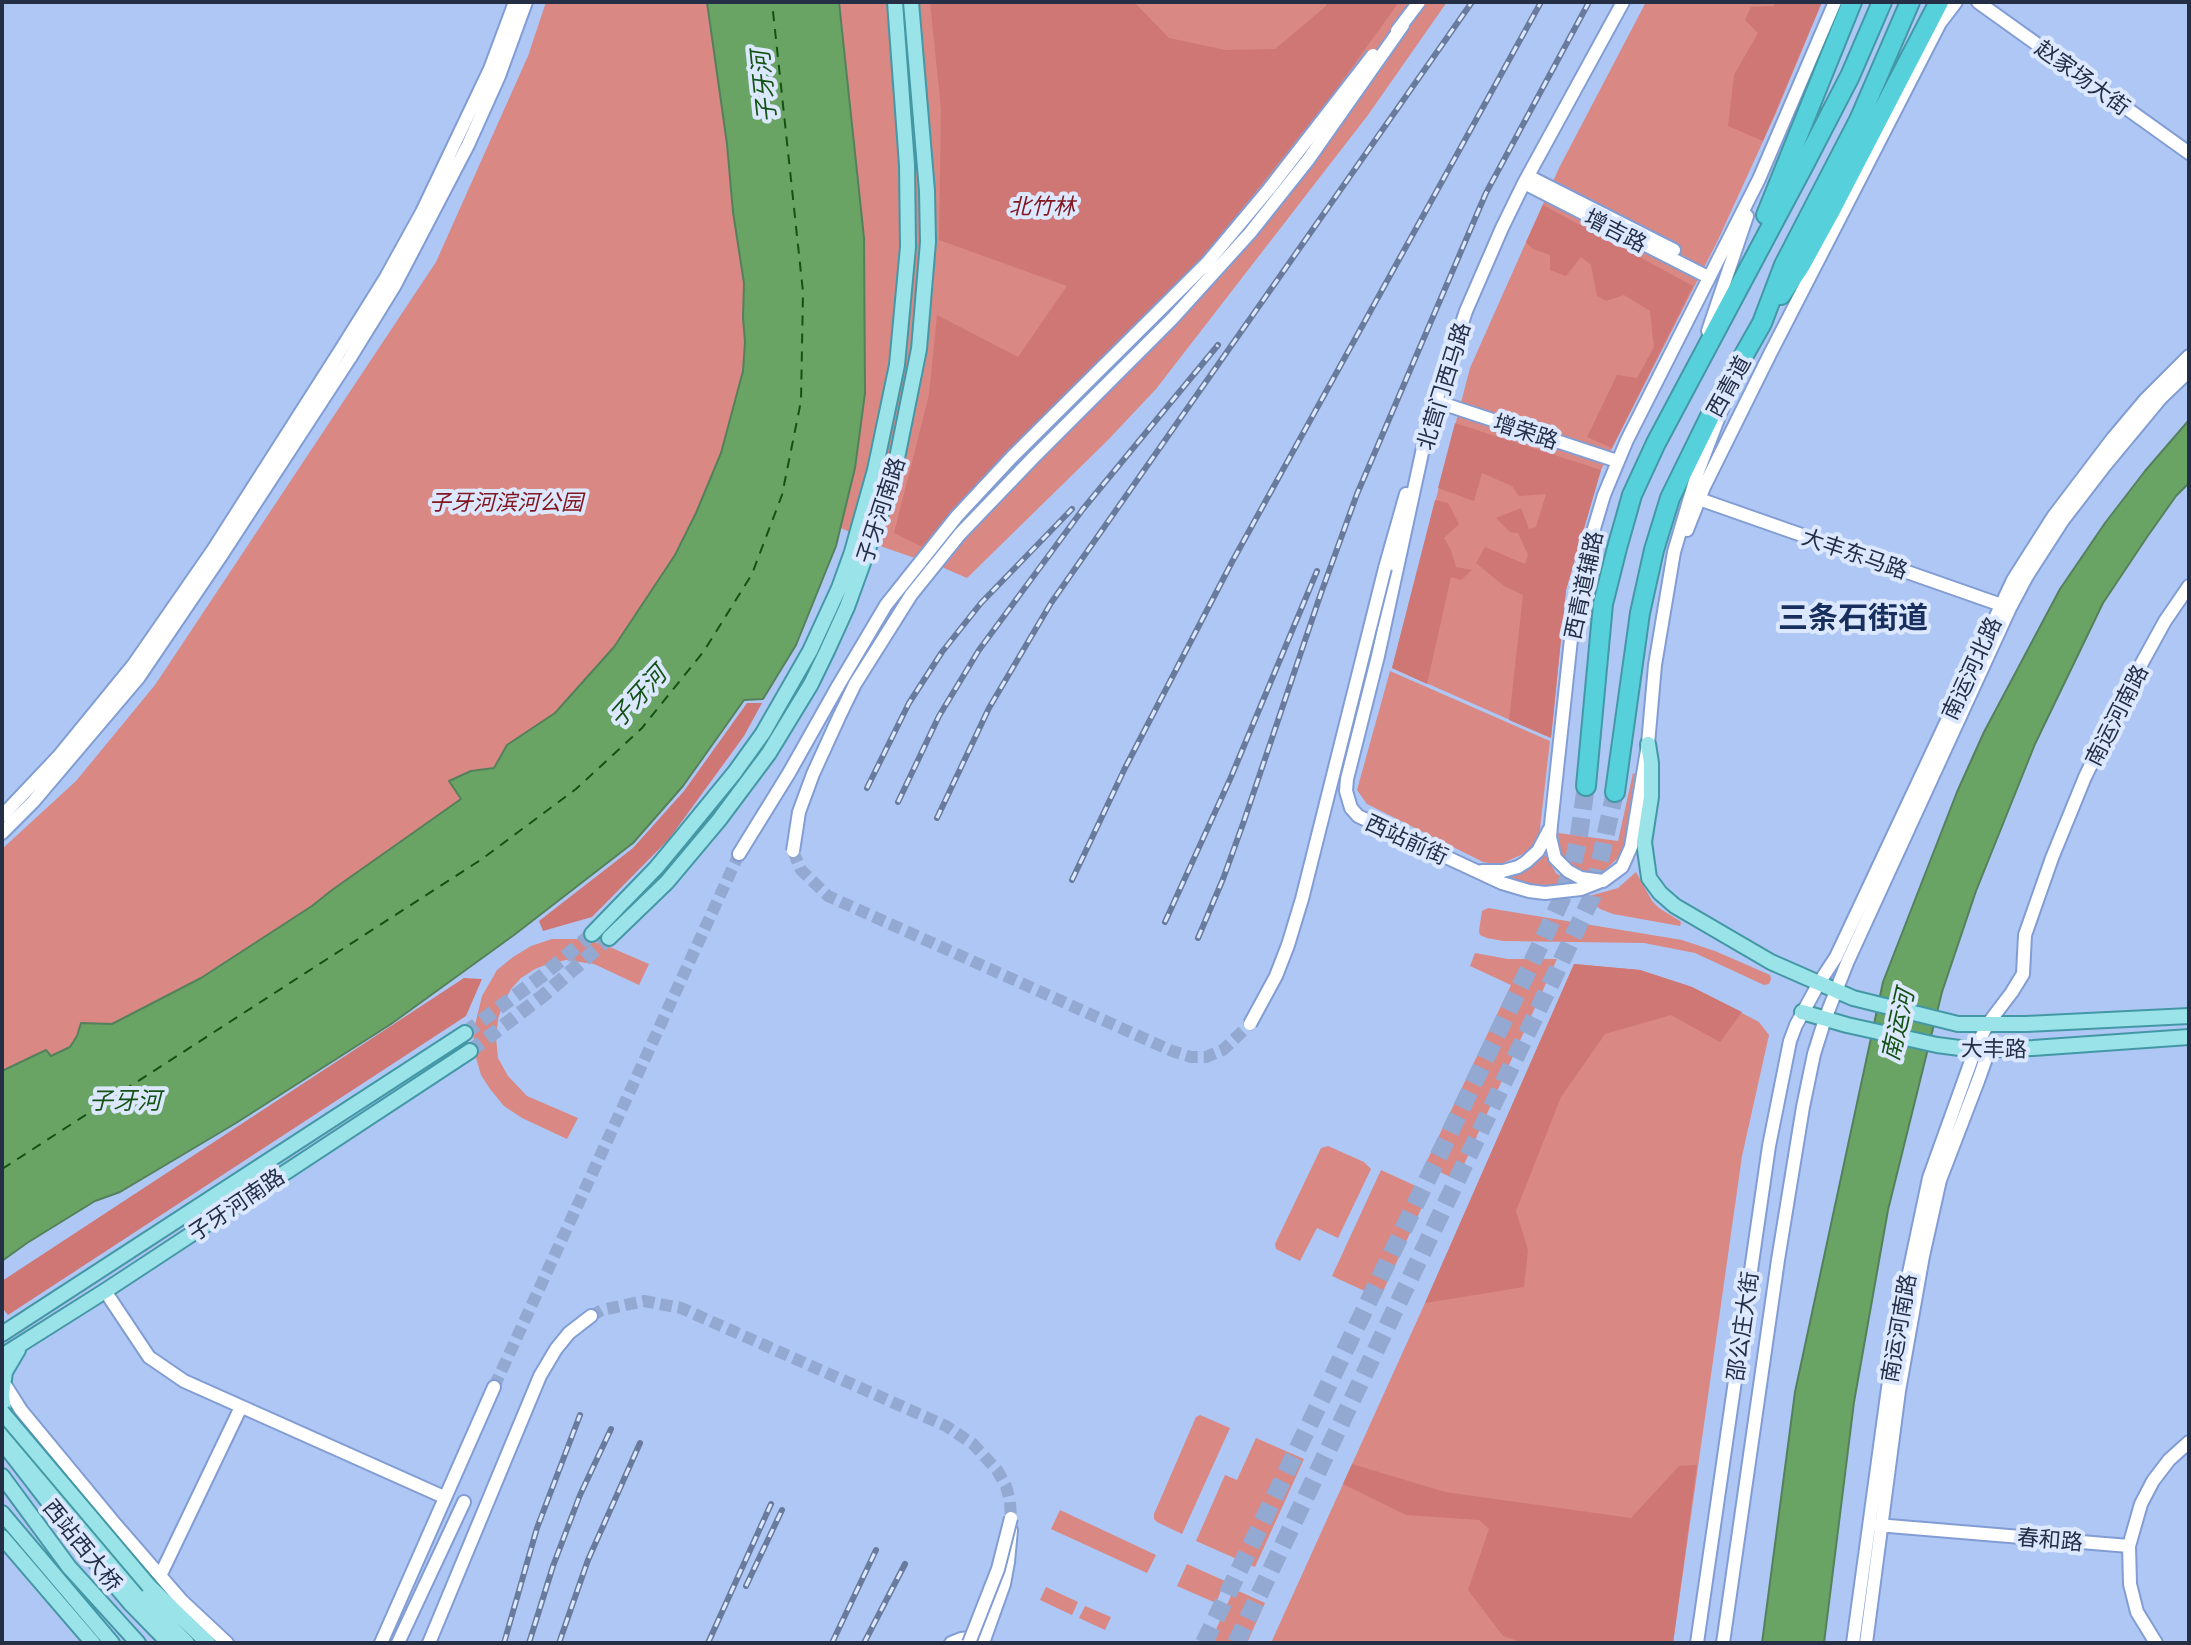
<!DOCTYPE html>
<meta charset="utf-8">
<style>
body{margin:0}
#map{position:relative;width:2191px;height:1645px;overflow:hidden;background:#afc7f4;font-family:Georgia,serif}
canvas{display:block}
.frame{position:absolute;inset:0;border:4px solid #242f45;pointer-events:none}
</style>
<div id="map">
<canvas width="2191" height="1645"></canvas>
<div class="frame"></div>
</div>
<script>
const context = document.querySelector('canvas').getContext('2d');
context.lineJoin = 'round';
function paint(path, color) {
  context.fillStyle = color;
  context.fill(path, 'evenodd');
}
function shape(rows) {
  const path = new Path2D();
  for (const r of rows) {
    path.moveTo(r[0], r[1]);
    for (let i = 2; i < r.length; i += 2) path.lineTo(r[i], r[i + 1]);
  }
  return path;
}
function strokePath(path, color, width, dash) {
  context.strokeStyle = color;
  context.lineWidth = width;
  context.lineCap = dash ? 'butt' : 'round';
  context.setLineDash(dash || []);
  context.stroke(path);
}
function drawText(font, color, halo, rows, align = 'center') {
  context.font = font + ' Georgia,"Noto Sans SC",serif';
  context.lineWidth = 8;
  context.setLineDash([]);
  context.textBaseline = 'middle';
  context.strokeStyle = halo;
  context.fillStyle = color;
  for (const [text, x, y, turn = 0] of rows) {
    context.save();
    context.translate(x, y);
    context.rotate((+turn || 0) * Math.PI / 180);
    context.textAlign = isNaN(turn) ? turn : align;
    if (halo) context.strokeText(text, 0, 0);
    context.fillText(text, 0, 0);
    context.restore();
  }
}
paint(shape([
 [546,2,727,2,763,326,678,592,396,884,2,1102,2,849,76,781,155,685,436,262,528,56],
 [824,2,1447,2,1368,115,1156,389,1108,440,967,578,944,568,883,547,825,521],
 [1646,2,1822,2,1776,113,1718,240,1601,470,1566,590,1551,738,1392,668,1470,368,1559,168],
 [1390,671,1550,741,1539,837,1530,851,1503,863,1495,864,1483,862,1367,804,1357,790],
 [1633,773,1635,774,1624,845,1619,857,1605,870,1598,872,1586,872,1568,864,1560,852,1558,833,1618,841],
 [1545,854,1556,873,1572,884,1562,887,1540,887,1521,883,1500,876,1523,871],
 [1636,872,1652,901,1659,908,1680,921,1681,923,1680,926,1613,914,1600,909,1586,897,1618,888],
 [1488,908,1682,940,1715,951,1770,975,1771,979,1769,984,1764,985,1695,953,1644,943,1503,941,1487,938,1480,935,1479,931,1482,911],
 [552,939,586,939,612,948,649,964,639,985,594,964,566,960,548,964,535,969,521,978,511,989,503,1004,498,1019,496,1038,498,1058,508,1076,527,1096,578,1118,567,1139,522,1118,504,1106,490,1089,481,1075,476,1058,473,1033,482,996,497,970,513,957,531,946],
 [1475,953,1508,959,1557,959,1457,1180,1425,1165,1511,985,1470,966],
 [1574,964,1640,970,1692,987,1759,1022,1769,1035,1742,1156,1673,1643,1271,1643,1425,1303],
 [1328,1146,1364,1162,1371,1169,1338,1238,1317,1228,1300,1261,1276,1249,1275,1244,1321,1148],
 [1381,1170,1429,1192,1380,1298,1332,1276],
 [1200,1415,1230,1428,1182,1534,1157,1522,1154,1519,1154,1514,1196,1417],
 [1256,1438,1304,1459,1255,1567,1196,1541,1225,1475,1237,1480],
 [1060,1510,1156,1555,1147,1573,1051,1529],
 [1187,1564,1225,1581,1216,1603,1177,1586],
 [1046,1587,1078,1602,1072,1615,1040,1600],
 [1234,1589,1265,1603,1247,1643,1210,1643],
 [1085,1606,1111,1617,1105,1630,1079,1618]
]), '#d98884');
paint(shape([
 [930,2,1134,2,1169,38,1226,50,1275,49,1325,7,1328,2,1399,2,1332,95,1195,268,937,554,894,533,929,395,937,315,1018,357,1067,286,939,240,941,109],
 [1775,2,1822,2,1763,141,1728,126,1734,75,1758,33,1745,20,1751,7,1774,6],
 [1543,205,1693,286,1612,448,1587,437,1617,375,1637,378,1654,347,1650,311,1624,295,1606,301,1597,296,1591,265,1581,257,1566,276,1550,270,1550,255,1533,249,1526,242],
 [1455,423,1601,470,1566,590,1551,738,1509,720,1523,595,1504,586,1476,563,1485,547,1525,564,1528,555,1518,533,1510,532,1496,518,1521,508,1529,529,1536,527,1546,494,1519,496,1512,486,1482,473,1474,501,1438,488],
 [1435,500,1448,503,1459,524,1444,538,1451,550,1456,567,1472,570,1461,580,1451,577,1427,684,1392,668],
 [747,703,762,703,744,736,669,839,592,917,543,931,539,921,633,848,684,791],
 [1574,964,1640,970,1692,987,1742,1012,1720,1042,1671,1015,1605,1034,1561,1097,1516,1211,1528,1250,1524,1287,1425,1303],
 [464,978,482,979,466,1016,8,1315,2,1308,2,1281],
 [1352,1464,1445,1492,1631,1518,1679,1466,1697,1465,1673,1643,1524,1643,1503,1636,1468,1590,1489,1529,1479,1520,1406,1515,1343,1484]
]), '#cf7774');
const water = shape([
 [707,2,839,2,864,238,865,393,855,468,836,546,796,645,763,699,744,700,683,786,633,843,514,935,391,1024,236,1123,120,1192,95,1201,27,1243,2,1261,2,1071,46,1050,51,1056,70,1047,77,1036,81,1023,112,1024,201,978,312,906,332,890,461,799,449,781,471,771,494,768,507,745,555,713,614,647,675,555,696,513,721,453,743,371,745,342,743,318,744,283,733,212,727,144,707,2],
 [2189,420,2189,483,2176,496,2147,537,2103,603,2035,744,1976,891,1942,992,1888,1210,1854,1402,1824,1643,1762,1643,1795,1392,1883,982,1957,792,1984,732,2060,589,2105,523,2145,471,2189,420]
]);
paint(water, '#69a465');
strokePath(water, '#54815b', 2);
strokePath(shape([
 [2,1169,482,859,576,789,642,728,704,651,752,574,782,495,801,401,803,292,772,2]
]), '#145213', 2, [10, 8]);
strokePath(shape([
 [793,851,801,870,828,896,1172,1051,1191,1057,1206,1057,1223,1050,1250,1024],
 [591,1316,602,1310,644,1301,681,1308,946,1426,973,1444,997,1470,1006,1486,1010,1501,1011,1518],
 [494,1387,739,854]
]), '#93a9d1', 12, [12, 6]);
strokePath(shape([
 [465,1033,543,975,592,934],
 [470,1051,544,995,609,938]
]), '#93a9d1', 14, [14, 7]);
strokePath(shape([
 [1204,1643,1547,931,1562,898,1573,863,1578,842,1586,786],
 [1236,1643,1592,897,1615,792]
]), '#93a9d1', 18, [18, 9]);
const minor = shape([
 [1978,2,2189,153],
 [1528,176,1674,250],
 [1524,183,1708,277],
 [1708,331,1747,216],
 [1435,401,1617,461],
 [1723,406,1697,474,1674,552,1655,665,1648,744,1631,847,1622,867,1603,881,1581,878,1568,871,1555,858,1550,837,1551,825,1571,639,1590,542,1604,495,1627,440,1759,179,1835,2],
 [1699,499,2007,607],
 [1687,530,1704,487,1770,354,1940,23,1956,2],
 [1385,568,1406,494],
 [2,816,58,757,134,664,213,550,340,351,385,279,422,212,490,69,515,2],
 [2,833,33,802,139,677,221,556,350,358,395,285,468,145,499,76,526,2],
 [739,854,789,773,838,686],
 [1482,871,1503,871,1518,867,1526,862,1538,851,1549,830],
 [1599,882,1581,889,1545,893,1529,891,1502,883,1358,816,1351,808,1346,791,1347,779,1378,656,1428,425,1466,311,1502,228,1524,183,1623,2],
 [105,1291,149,1357,184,1381,444,1497],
 [2,1380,21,1410,116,1525,182,1601,227,1643],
 [1877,1525,2129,1546],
 [160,1576,241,1407],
 [381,1643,494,1387],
 [398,1643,464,1502],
 [429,1643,540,1376,556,1349,569,1333,591,1316],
 [951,1643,961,1639,970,1638,980,1642],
 [983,1643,1004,1584,1008,1562,1011,1530],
 [1697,1643,1769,1146,1790,1041,1796,1025,1819,983,1836,957,2013,580,2053,517,2113,438,2145,400,2189,356],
 [1723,1643,1778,1260,1803,1107,1814,1054,1825,1019,1847,963,2010,608,2027,576,2063,520,2103,468,2161,398,2189,371],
 [1853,1643,1888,1388,1902,1306,1929,1178,1975,1050,1987,1025,2012,992,2023,974,2025,935,2052,858,2085,777,2132,681,2165,621,2189,586],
 [1866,1643,1899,1391,1923,1256,1940,1180,1978,1081,1989,1050,1989,1044],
 [2156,1643,2137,1612,2130,1584,2129,1546,2141,1504,2153,1481,2169,1460,2189,1442]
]);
const major = shape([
 [1648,744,1651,763,1651,797,1644,842,1649,878,1660,893,1675,906,1771,962,1853,998,1958,1024,2026,1024,2189,1016],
 [592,934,656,868,681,838,735,772,763,733,810,651,839,588,852,552,875,470,897,365,908,247,907,165,895,2],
 [609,938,667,882,719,820,769,753,811,684,827,651,847,607,876,527,895,468,919,349,928,242,927,191,911,2],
 [1802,1012,1847,1025,1937,1045,1975,1050,2033,1048,2189,1037],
 [2,1334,465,1033],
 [2,1356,105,1291,470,1051],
 [5,1421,2,1394,5,1372,18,1350],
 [2,1425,123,1577,187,1643],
 [2,1442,91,1557,130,1603,169,1643],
 [2,1476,69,1567,138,1643],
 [2,1513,112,1643],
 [2,1537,93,1643],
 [149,1586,208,1643]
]);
const highway = shape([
 [1766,215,1852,2],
 [1781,295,1801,265,1829,214,1939,2],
 [1586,786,1603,604,1617,548,1632,495,1656,443,1805,163,1850,76,1882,2],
 [1615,792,1640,613,1654,550,1670,498,1715,406,1762,323,1784,265,1859,120,1910,2]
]);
strokePath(minor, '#819dd4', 16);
strokePath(major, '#4498a6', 18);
strokePath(highway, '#4498a6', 22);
strokePath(minor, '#fff', 12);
strokePath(major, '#9ae3e9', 14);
strokePath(highway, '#56d1db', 18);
const rail = shape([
 [867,788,909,703,942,652,981,603,1072,509],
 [898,802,939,716,979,650,1083,509,1218,345],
 [937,818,989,708,1051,603,1472,2],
 [1072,880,1125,768,1232,562,1541,2],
 [1165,922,1231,777,1317,571],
 [1198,938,1223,879,1244,821,1320,596,1357,494,1486,193,1589,2],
 [746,1586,782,1510],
 [504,1643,537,1528,580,1415],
 [529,1643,553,1566,580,1495,611,1429],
 [559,1643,588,1560,640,1443],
 [708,1643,771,1504],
 [832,1643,876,1550],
 [864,1643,905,1564]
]);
strokePath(rail, '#697b9c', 6);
strokePath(rail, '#dbe8ff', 3, [9]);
const minorBridge = shape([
 [1397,31,1419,2],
 [838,686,886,605,957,516,1012,457,1207,263,1269,189,1373,55],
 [793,851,799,812,813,774,839,717,855,684,911,595,960,534,1033,458,1172,319,1250,233,1308,160,1403,25],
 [1250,1024,1276,976,1288,945,1302,899,1385,568],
 [969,1643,998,1569,1011,1518]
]);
const majorBridge = shape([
 [2,1412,149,1586]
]);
strokePath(minorBridge, '#819dd4', 16, []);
strokePath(majorBridge, '#4498a6', 18, []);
strokePath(minorBridge, '#fff', 12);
strokePath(majorBridge, '#9ae3e9', 14);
drawText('22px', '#242f45', '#dbe8ff', [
 ["赵家场大街",2083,77,36],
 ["增吉路",1616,230,27],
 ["北营门西马路",1443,386,-73],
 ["西青道",1728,386,-61],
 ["增荣路",1526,431,18],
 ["子牙河南路",880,510,-72],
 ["大丰东马路",1855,553,19],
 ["西青道辅路",1583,585,-78],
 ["南运河北路",1971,668,-65],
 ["南运河南路",2116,715,-63],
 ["西站前街",1407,839,25],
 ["大丰路",1994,1048,1],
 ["子牙河南路",236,1204,-34],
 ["邵公庄大街",1742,1326,-82],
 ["南运河南路",1898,1328,-80],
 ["春和路",2050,1539,5],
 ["西站西大桥",83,1545,51]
]);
drawText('italic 22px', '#821720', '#dbe8ff', [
 ["北竹林",1042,206],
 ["子牙河滨河公园",506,502]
]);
drawText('italic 24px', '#145213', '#dbe8ff', [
 ["子牙河",763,87,-96],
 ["子牙河",637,696,-48],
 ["南运河",1897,1025,-77],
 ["子牙河",125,1100]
]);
drawText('bold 30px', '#182e5c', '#dbe8ff', [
 ["三条石街道",1853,617]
]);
</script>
